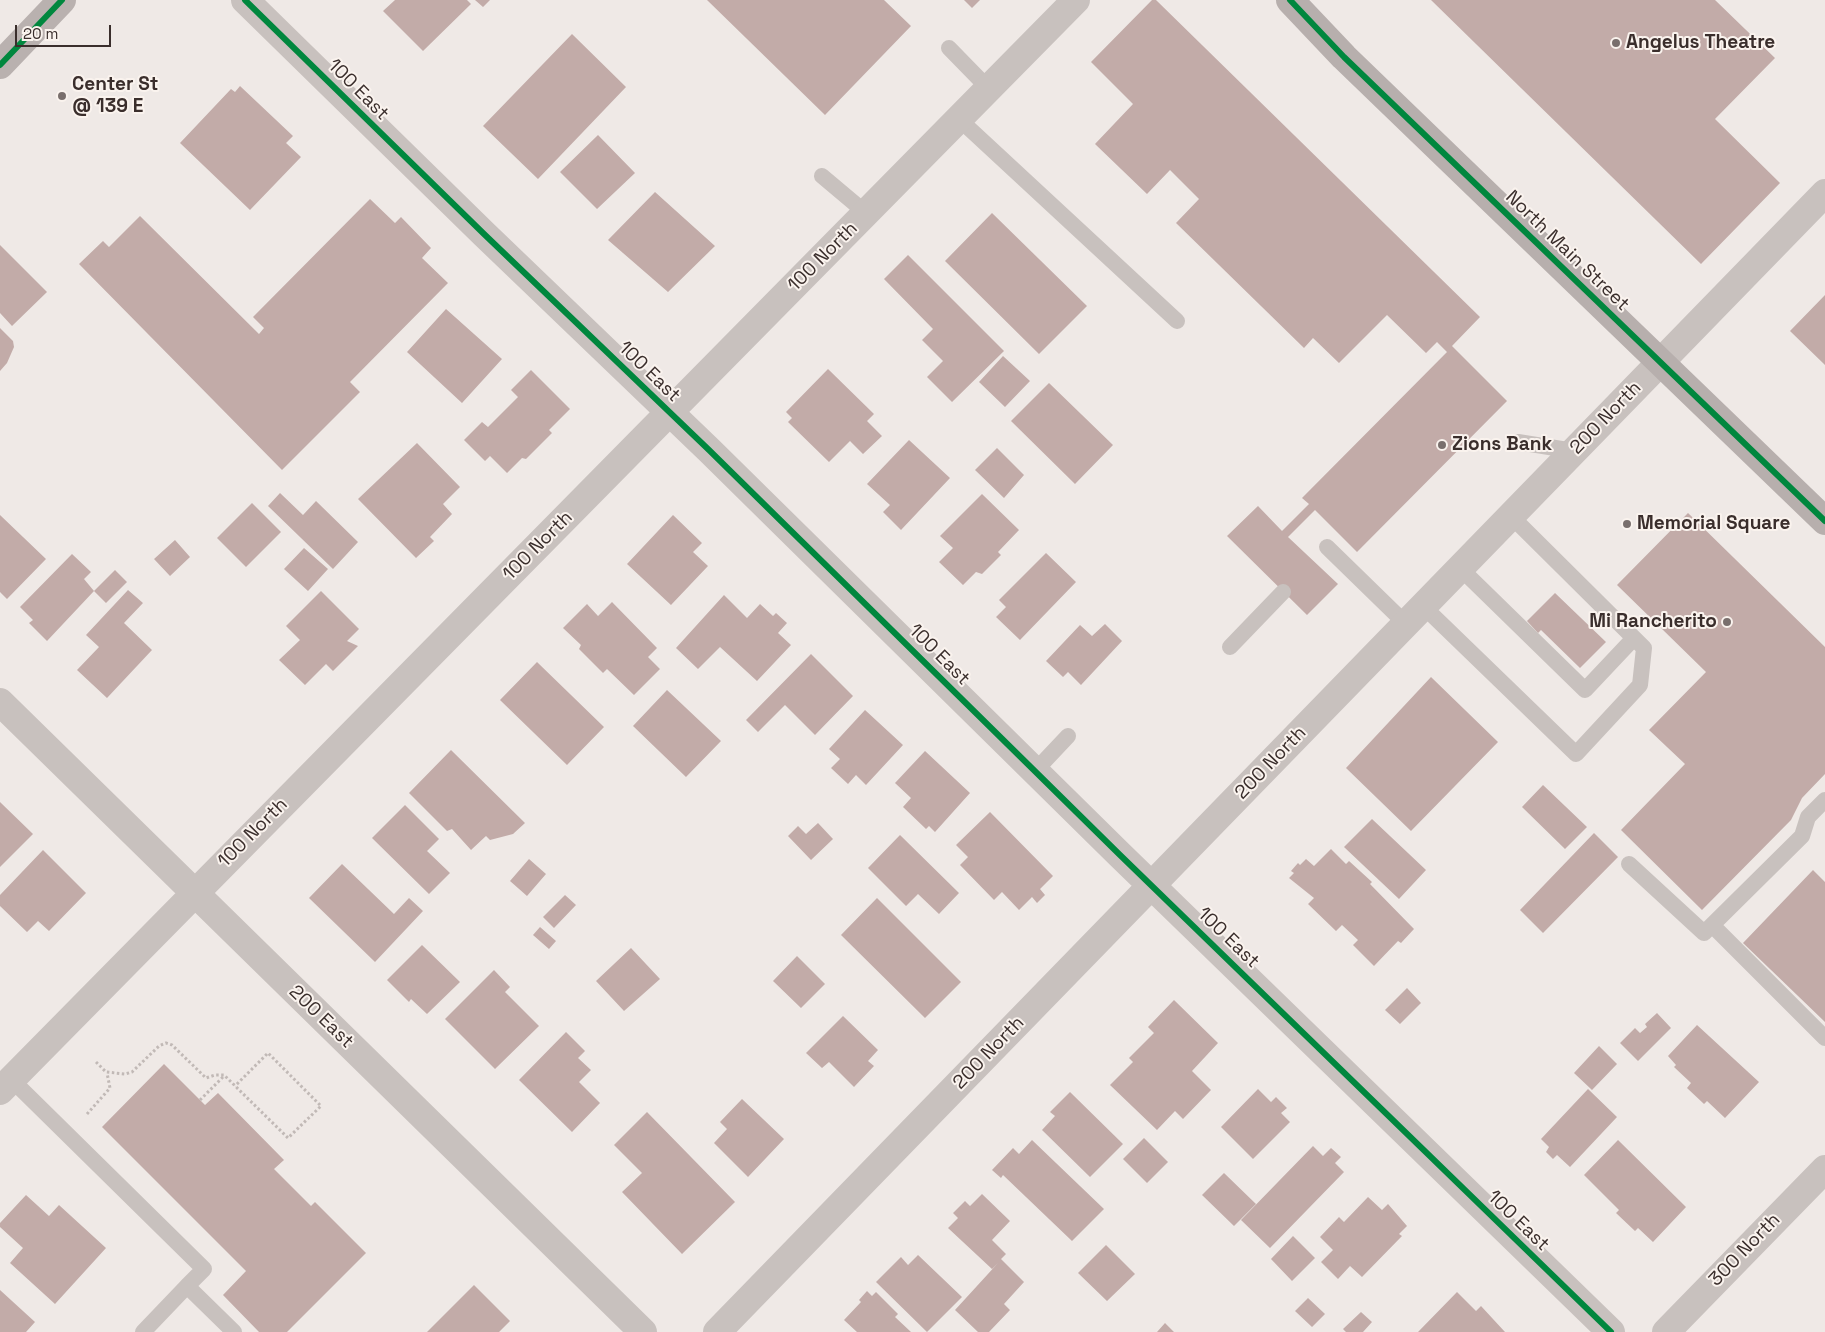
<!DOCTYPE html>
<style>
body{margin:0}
#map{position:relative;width:1825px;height:1332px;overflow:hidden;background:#efe9e6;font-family:"Space Grotesk",sans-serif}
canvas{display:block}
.scale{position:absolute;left:15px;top:25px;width:96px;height:22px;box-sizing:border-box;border:2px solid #3a2e2c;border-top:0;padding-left:6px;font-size:15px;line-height:18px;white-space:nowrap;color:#3a2e2c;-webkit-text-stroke:4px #faf3ee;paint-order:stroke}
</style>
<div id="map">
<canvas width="1825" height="1332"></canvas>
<div class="scale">20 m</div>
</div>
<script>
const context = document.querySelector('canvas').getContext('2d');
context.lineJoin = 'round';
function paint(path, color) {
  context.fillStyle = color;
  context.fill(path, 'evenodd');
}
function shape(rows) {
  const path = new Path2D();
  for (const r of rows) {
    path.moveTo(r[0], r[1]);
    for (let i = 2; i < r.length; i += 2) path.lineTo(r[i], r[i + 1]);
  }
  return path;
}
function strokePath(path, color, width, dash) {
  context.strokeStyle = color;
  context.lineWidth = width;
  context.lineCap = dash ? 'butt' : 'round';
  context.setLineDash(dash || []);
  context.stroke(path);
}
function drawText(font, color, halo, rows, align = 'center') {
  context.font = font + ' "Space Grotesk",sans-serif';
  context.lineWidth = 4;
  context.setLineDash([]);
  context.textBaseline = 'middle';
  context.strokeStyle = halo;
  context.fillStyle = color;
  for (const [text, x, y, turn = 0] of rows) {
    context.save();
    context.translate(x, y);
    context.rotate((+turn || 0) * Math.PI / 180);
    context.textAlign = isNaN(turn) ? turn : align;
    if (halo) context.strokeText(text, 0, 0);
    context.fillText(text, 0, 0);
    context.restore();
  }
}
paint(shape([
 [395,0,467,0,471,4,423,51,383,11],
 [475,0,490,0,483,7],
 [707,0,884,0,911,26,825,115],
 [964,0,980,0,972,8],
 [1152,0,1156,0,1480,317,1452,346,1507,401,1357,552,1315,510,1288,537,1338,584,1307,615,1227,536,1258,506,1282,531,1309,504,1302,498,1447,352,1437,342,1426,353,1387,315,1339,363,1313,338,1304,348,1176,223,1199,199,1170,170,1147,194,1095,144,1133,104,1091,62],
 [1431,0,1715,0,1775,58,1715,119,1780,183,1701,264],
 [572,34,626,87,538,179,483,126],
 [240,86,293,136,286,143,301,157,250,210,180,143,231,89,235,92],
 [598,135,635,173,597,209,560,172],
 [655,192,715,246,668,292,608,240],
 [370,199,395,223,401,217,431,248,422,258,448,283,350,382,360,392,282,470,79,264,103,241,109,247,140,216,259,334,264,328,253,317],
 [992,213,1087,306,1039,354,945,261],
 [0,245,47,292,12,326,0,313],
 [908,255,1004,351,952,402,927,377,943,361,922,340,933,329,884,279],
 [1825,295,1825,365,1790,331],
 [446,309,502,359,462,403,407,352],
 [0,328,13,341,14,347,7,363,0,371],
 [1003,356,1030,381,1005,407,979,382],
 [828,369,874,414,867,421,882,436,863,454,850,441,829,462,788,422,792,418,786,412],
 [531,370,570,409,549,430,552,433,526,459,522,458,507,473,490,456,485,461,464,440,482,422,488,427,518,397,511,390],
 [1049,383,1113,445,1075,484,1011,421],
 [909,440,950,478,901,530,883,512,890,505,867,484],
 [417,443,460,487,443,504,452,514,430,537,434,541,416,558,358,499],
 [997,448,1024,475,1004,498,975,470],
 [280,493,303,515,316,501,358,542,333,569,268,506],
 [982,494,1019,530,998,552,1001,555,982,574,976,572,963,585,939,562,953,548,940,536],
 [252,503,281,532,246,567,217,538],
 [1688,513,1825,647,1825,774,1802,798,1791,820,1702,910,1621,830,1685,764,1649,730,1706,672,1617,585],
 [0,515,46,559,7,599,0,592],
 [673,515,702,543,693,552,708,566,671,605,627,564],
 [175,540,190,557,170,576,154,559],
 [304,548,328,569,308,591,284,569],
 [1046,553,1076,582,1020,640,996,617,1006,607,999,600],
 [72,554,91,572,84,579,94,591,47,641,29,623,33,620,20,607],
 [115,570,127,582,106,603,94,591],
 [128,590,143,603,124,623,152,650,107,698,77,670,99,647,86,635],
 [321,591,359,629,347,641,358,646,333,671,326,664,305,685,279,660,300,640,286,626],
 [1555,593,1606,642,1580,668,1541,630,1538,633,1527,621],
 [724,595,747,618,760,604,773,616,776,613,787,623,778,633,791,645,757,681,720,647,698,669,676,648],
 [612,602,657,648,648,657,660,669,634,695,607,669,603,673,579,649,581,645,563,628,587,604,598,616],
 [1105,624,1122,641,1081,685,1068,672,1063,677,1046,661,1080,625,1092,636],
 [811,654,853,696,815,735,785,705,758,732,746,720],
 [537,662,604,727,567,765,500,700],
 [1431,677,1498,742,1411,831,1346,768],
 [667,690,721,741,686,777,633,726],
 [865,710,903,745,866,785,856,775,848,784,831,768,840,759,829,749],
 [451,750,525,823,513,834,490,840,486,836,471,850,452,829,447,831,409,793],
 [925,751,970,793,935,832,929,826,926,829,903,807,911,798,895,783],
 [1543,785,1587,827,1565,849,1522,807],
 [0,802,33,834,0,867],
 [405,805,439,839,427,851,450,873,429,894,372,838],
 [990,812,1053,876,1040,889,1045,895,1037,903,1032,897,1019,910,1002,892,994,900,960,865,968,857,956,845],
 [1372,819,1426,870,1399,899,1344,847],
 [818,823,833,839,811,860,788,836,798,826,806,834],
 [1594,833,1618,857,1543,933,1520,910],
 [900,835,959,893,939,914,918,894,906,906,868,868],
 [1331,849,1346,864,1349,861,1372,882,1370,884,1414,929,1401,943,1398,941,1374,966,1353,945,1358,940,1342,925,1336,931,1308,904,1314,898,1289,878,1294,873,1291,871,1298,863,1300,865,1306,859,1314,866],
 [43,850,86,893,49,931,38,921,27,932,0,906,0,895],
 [529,859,546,874,527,896,510,881],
 [342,864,394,914,409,898,423,911,375,962,309,898],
 [1813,870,1825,882,1825,1022,1743,943],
 [565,895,576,905,554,928,543,917],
 [877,898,961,982,925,1018,841,935],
 [540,927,556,941,549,949,533,935],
 [422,945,460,982,427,1014,411,999,409,1002,387,980],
 [631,948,660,979,624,1011,596,981],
 [797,956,825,984,801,1008,773,981],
 [494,970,510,987,505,992,539,1026,495,1069,445,1019],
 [1407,988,1421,1003,1400,1024,1385,1010],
 [1174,1000,1218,1043,1192,1071,1211,1090,1183,1119,1175,1111,1157,1130,1110,1085,1133,1062,1129,1058,1154,1033,1148,1027],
 [1657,1013,1671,1028,1638,1061,1620,1043,1635,1028,1640,1033,1647,1027,1645,1024],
 [843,1016,878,1050,868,1061,874,1066,854,1087,829,1062,822,1068,806,1053],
 [1697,1025,1759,1082,1725,1118,1707,1101,1704,1104,1687,1088,1691,1083,1674,1067,1676,1065,1668,1056],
 [566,1032,585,1051,578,1058,591,1070,579,1082,600,1103,572,1132,519,1080],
 [1599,1046,1617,1064,1592,1090,1574,1073],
 [164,1064,205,1105,218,1093,284,1160,274,1169,311,1206,315,1202,366,1253,287,1332,259,1332,223,1295,246,1271,102,1127],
 [1258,1089,1271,1102,1276,1097,1287,1108,1281,1113,1290,1122,1253,1159,1221,1127],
 [1588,1089,1617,1117,1570,1167,1557,1155,1553,1159,1546,1152,1549,1147,1541,1139],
 [1070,1092,1123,1144,1090,1177,1042,1130,1055,1116,1050,1112],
 [742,1099,784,1139,748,1177,714,1143,727,1129,720,1122],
 [647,1112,735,1202,682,1254,622,1192,642,1173,614,1145],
 [1144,1138,1168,1162,1147,1183,1123,1159],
 [1032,1140,1104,1209,1072,1241,1003,1175,1001,1178,992,1170,1013,1148,1019,1154],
 [1618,1140,1686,1207,1653,1242,1638,1228,1635,1231,1616,1213,1619,1210,1584,1175],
 [1313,1146,1323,1156,1331,1148,1341,1157,1335,1163,1344,1172,1270,1248,1241,1220],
 [1224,1173,1256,1204,1234,1226,1202,1195],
 [982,1194,1010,1221,992,1240,1006,1254,1001,1259,1024,1282,1004,1304,1010,1310,989,1332,978,1332,955,1310,998,1263,992,1269,948,1228,958,1218,953,1213,965,1201,970,1206],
 [26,1195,49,1216,59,1205,106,1248,55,1304,10,1263,23,1248,0,1227,0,1223],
 [1368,1197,1382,1210,1388,1204,1407,1226,1399,1234,1402,1236,1362,1277,1350,1266,1338,1279,1321,1262,1333,1250,1320,1237,1339,1217,1344,1222],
 [1293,1236,1315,1258,1292,1281,1271,1259],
 [1106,1245,1135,1274,1107,1301,1078,1273],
 [918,1255,962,1297,927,1332,876,1282,901,1257,908,1265],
 [474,1285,510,1321,499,1332,427,1332],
 [0,1290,35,1322,26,1332,0,1332],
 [867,1291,872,1296,876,1292,898,1314,895,1317,911,1332,857,1332,844,1320,861,1302,859,1300],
 [1457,1292,1476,1311,1481,1306,1505,1332,1418,1332],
 [1308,1298,1325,1314,1312,1327,1295,1311],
 [1361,1312,1372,1322,1363,1332,1346,1332,1343,1329],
 [1165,1323,1174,1332,1157,1332]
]), '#c2aba8');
strokePath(shape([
 [96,1062,106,1072,125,1074,132,1072,159,1046,166,1043,172,1045,206,1078,215,1075,224,1075,288,1138,321,1106,268,1053,235,1086],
 [200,1100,224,1076],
 [87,1114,110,1088,107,1073]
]), '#c1b9b6', 3, [2.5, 2.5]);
strokePath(shape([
 [949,48,989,89],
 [959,119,1177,321],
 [822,176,866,213],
 [1518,442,1574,451],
 [1327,547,1406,624],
 [1460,568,1585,690,1634,638],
 [1423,606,1576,754,1640,685,1644,648,1511,516],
 [1230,647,1283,592],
 [1035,771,1068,736],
 [1629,864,1704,933,1802,836,1808,817,1825,800],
 [1712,925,1825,1038],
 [12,1080,204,1269,187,1286,234,1332],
 [143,1332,187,1286]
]), '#c8c1be', 16);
strokePath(shape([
 [245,0,484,234,709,450,1120,855,1611,1332],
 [0,702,643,1332],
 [0,1091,1076,0],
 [717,1332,1825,193],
 [1666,1332,1825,1169]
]), '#c8c1be', 28);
strokePath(shape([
 [0,65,62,0]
]), '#b9b1af', 28);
strokePath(shape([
 [1290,0,1344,57,1825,521]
]), '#b7afad', 28);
strokePath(shape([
 [245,0,484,234,709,450,1120,855,1611,1332],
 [1290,0,1344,57,1825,521],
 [0,65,62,0]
]), '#00873e', 6);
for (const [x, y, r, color] of [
 [1616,43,5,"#796f6d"],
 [62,96,5,"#796f6d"],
 [1442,445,5,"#796f6d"],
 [1627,524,5,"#796f6d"],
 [1727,622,5,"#796f6d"]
]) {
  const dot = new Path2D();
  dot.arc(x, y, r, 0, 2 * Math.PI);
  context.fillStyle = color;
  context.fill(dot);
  strokePath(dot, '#faf3ee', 2);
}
drawText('bold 19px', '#3a2e2c', '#faf3ee', [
 ["Angelus Theatre",1626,43],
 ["Center St",72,85],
 ["@ 139 E",72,107],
 ["Zions Bank",1452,445],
 ["Memorial Square",1637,524],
 ["Mi Rancherito",1717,622,"right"]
], 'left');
drawText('19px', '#3a2e2c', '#faf3ee', [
 ["100 East",358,90,45],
 ["North Main Street",1567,251,44],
 ["100 North",823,257,-45],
 ["100 East",649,372,44],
 ["200 North",1606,418,-46],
 ["100 North",538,546,-45],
 ["100 East",939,655,45],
 ["200 North",1271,763,-46],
 ["100 North",253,833,-45],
 ["100 East",1228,938,44],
 ["200 East",321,1017,44],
 ["200 North",989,1053,-46],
 ["100 East",1518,1221,44],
 ["300 North",1745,1250,-46]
]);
</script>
